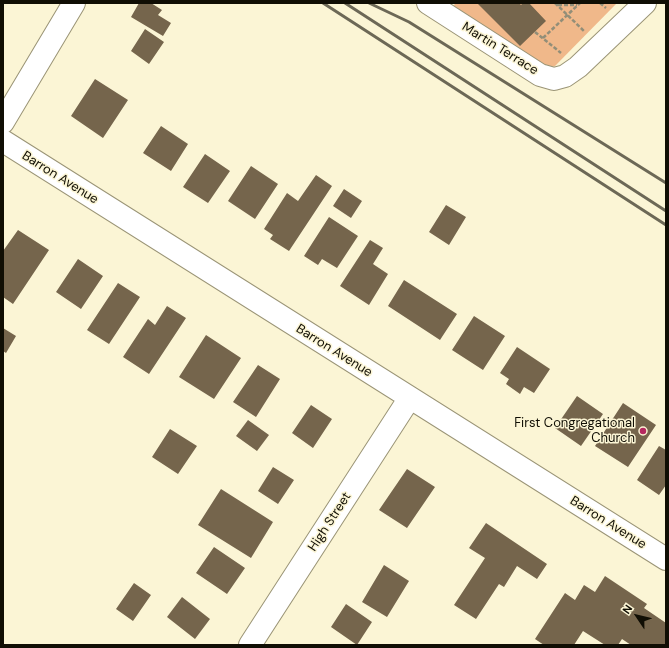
<!DOCTYPE html>
<style>
body{margin:0}
#map{position:relative;width:669px;height:648px;overflow:hidden;background:#fbf5d5;font-family:"DM Sans",sans-serif}
canvas{display:block}
.frame{position:absolute;inset:0;border:4px solid #100e04;pointer-events:none}
.north{position:absolute;left:617px;top:596px;width:40px;height:40px;-webkit-text-stroke:3px #fbf5d5;paint-order:stroke;rotate:305deg;font-size:11px;font-weight:700;line-height:16px;text-align:center;color:#100e04}
.north::after{content:'';display:block;margin:auto;width:14px;height:18px;background:#100e04;clip-path:polygon(50% 0,100% 100%,50% 72%,0 100%)}
</style>
<div id="map">
<canvas width="669" height="648"></canvas>
<div class="frame"></div>
<div class="north">N</div>
</div>
<script>
const context = document.querySelector('canvas').getContext('2d');
context.lineJoin = 'round';
function paint(path, color) {
  context.fillStyle = color;
  context.fill(path, 'evenodd');
}
function shape(rows) {
  const path = new Path2D();
  for (const r of rows) {
    path.moveTo(r[0], r[1]);
    for (let i = 2; i < r.length; i += 2) path.lineTo(r[i], r[i + 1]);
  }
  return path;
}
function strokePath(path, color, width, dash) {
  context.strokeStyle = color;
  context.lineWidth = width;
  context.lineCap = dash ? 'butt' : 'round';
  context.setLineDash(dash || []);
  context.stroke(path);
}
function drawText(font, color, halo, rows, align = 'center') {
  context.font = font + ' "DM Sans",sans-serif';
  context.lineWidth = 3;
  context.setLineDash([]);
  context.textBaseline = 'middle';
  context.strokeStyle = halo;
  context.fillStyle = color;
  for (const [text, x, y, turn = 0] of rows) {
    context.save();
    context.translate(x, y);
    context.rotate((+turn || 0) * Math.PI / 180);
    context.textAlign = isNaN(turn) ? turn : align;
    if (halo) context.strokeText(text, 0, 0);
    context.fillText(text, 0, 0);
    context.restore();
  }
}
paint(shape([
 [455,3,617,3,555,66,548,68,454,6]
]), '#f0b88a');
paint(shape([
 [139,3,151,3,162,10,158,15,171,23,163,36,131,17],
 [477,3,519,3,521,5,523,3,529,3,546,21,520,46],
 [145,29,164,42,149,64,131,51],
 [95,79,128,100,103,138,71,116],
 [161,126,188,144,171,171,143,153],
 [205,154,230,171,208,203,183,187],
 [251,166,278,184,255,219,228,201],
 [316,175,332,186,289,251,270,239,273,235,264,229,287,193,298,201],
 [344,189,362,201,351,218,333,206],
 [446,205,466,217,449,245,429,232],
 [329,217,358,236,337,268,322,259,318,265,304,256],
 [18,230,49,250,13,304,3,297,3,251],
 [370,240,383,248,373,264,388,274,369,305,340,286],
 [78,259,103,276,81,309,56,292],
 [404,280,457,314,440,340,388,306],
 [118,283,140,297,109,344,87,330],
 [167,306,186,318,149,374,123,357,148,319,155,325],
 [474,316,505,336,483,370,452,350],
 [3,328,16,336,6,353,3,351],
 [206,335,241,358,214,399,179,377],
 [517,347,550,369,534,393,524,387,520,394,506,384,509,379,500,373],
 [258,365,280,379,256,417,233,402],
 [577,396,603,414,581,446,555,428],
 [623,403,656,425,628,467,595,446],
 [311,405,332,419,313,448,292,433],
 [248,420,269,435,257,451,236,436],
 [170,429,197,446,178,474,152,457],
 [659,446,666,450,666,485,659,495,637,480],
 [273,467,294,480,278,504,258,491],
 [407,469,435,487,407,528,379,510],
 [221,489,273,522,251,558,198,525],
 [486,523,547,564,537,579,517,566,504,587,499,584,476,619,454,605,485,558,469,548],
 [214,547,245,568,227,594,196,573],
 [384,565,409,581,387,617,362,602],
 [605,576,647,604,644,608,666,623,666,645,631,645,622,639,618,645,605,645,583,631,574,645,544,645,535,639,565,593,575,600,584,585,595,592],
 [134,583,151,595,133,621,116,609],
 [182,597,210,619,195,639,167,617],
 [346,604,372,622,357,645,331,627]
]), '#75654c');
const minor = shape([
 [428,3,540,75,554,79,565,76,578,67,645,3],
 [3,122,74,3],
 [3,141,666,559],
 [250,645,409,399]
]);
strokePath(minor, '#9a9476', 24);
strokePath(shape([
 [555,3,585,32],
 [600,3,606,8],
 [558,5,577,5],
 [535,32,561,53],
 [543,38,580,3]
]), '#928e78', 2.5, [4, 2]);
strokePath(minor, '#fff', 22);
strokePath(shape([
 [323,3,666,225],
 [345,3,666,211],
 [369,3,409,22,666,183]
]), '#6c6856', 3);
for (const [x, y, r, color] of [
 [643,431,4,"#b5285f"]
]) {
  const dot = new Path2D();
  dot.arc(x, y, r, 0, 2 * Math.PI);
  context.fillStyle = color;
  context.fill(dot);
  strokePath(dot, '#fbf5d5', 1.5);
}
drawText('13px', '#100e04', '#fbf5d5', [
 ["Martin Terrace",500,49,32],
 ["Barron Avenue",60,178,32],
 ["Barron Avenue",334,351,32],
 ["High Street",330,522,-57],
 ["Barron Avenue",608,523,32]
]);
drawText('13px', '#100e04', '#fbf5d5', [
 ["First Congregational",635,424],
 ["Church",635,439]
], 'right');
</script>
